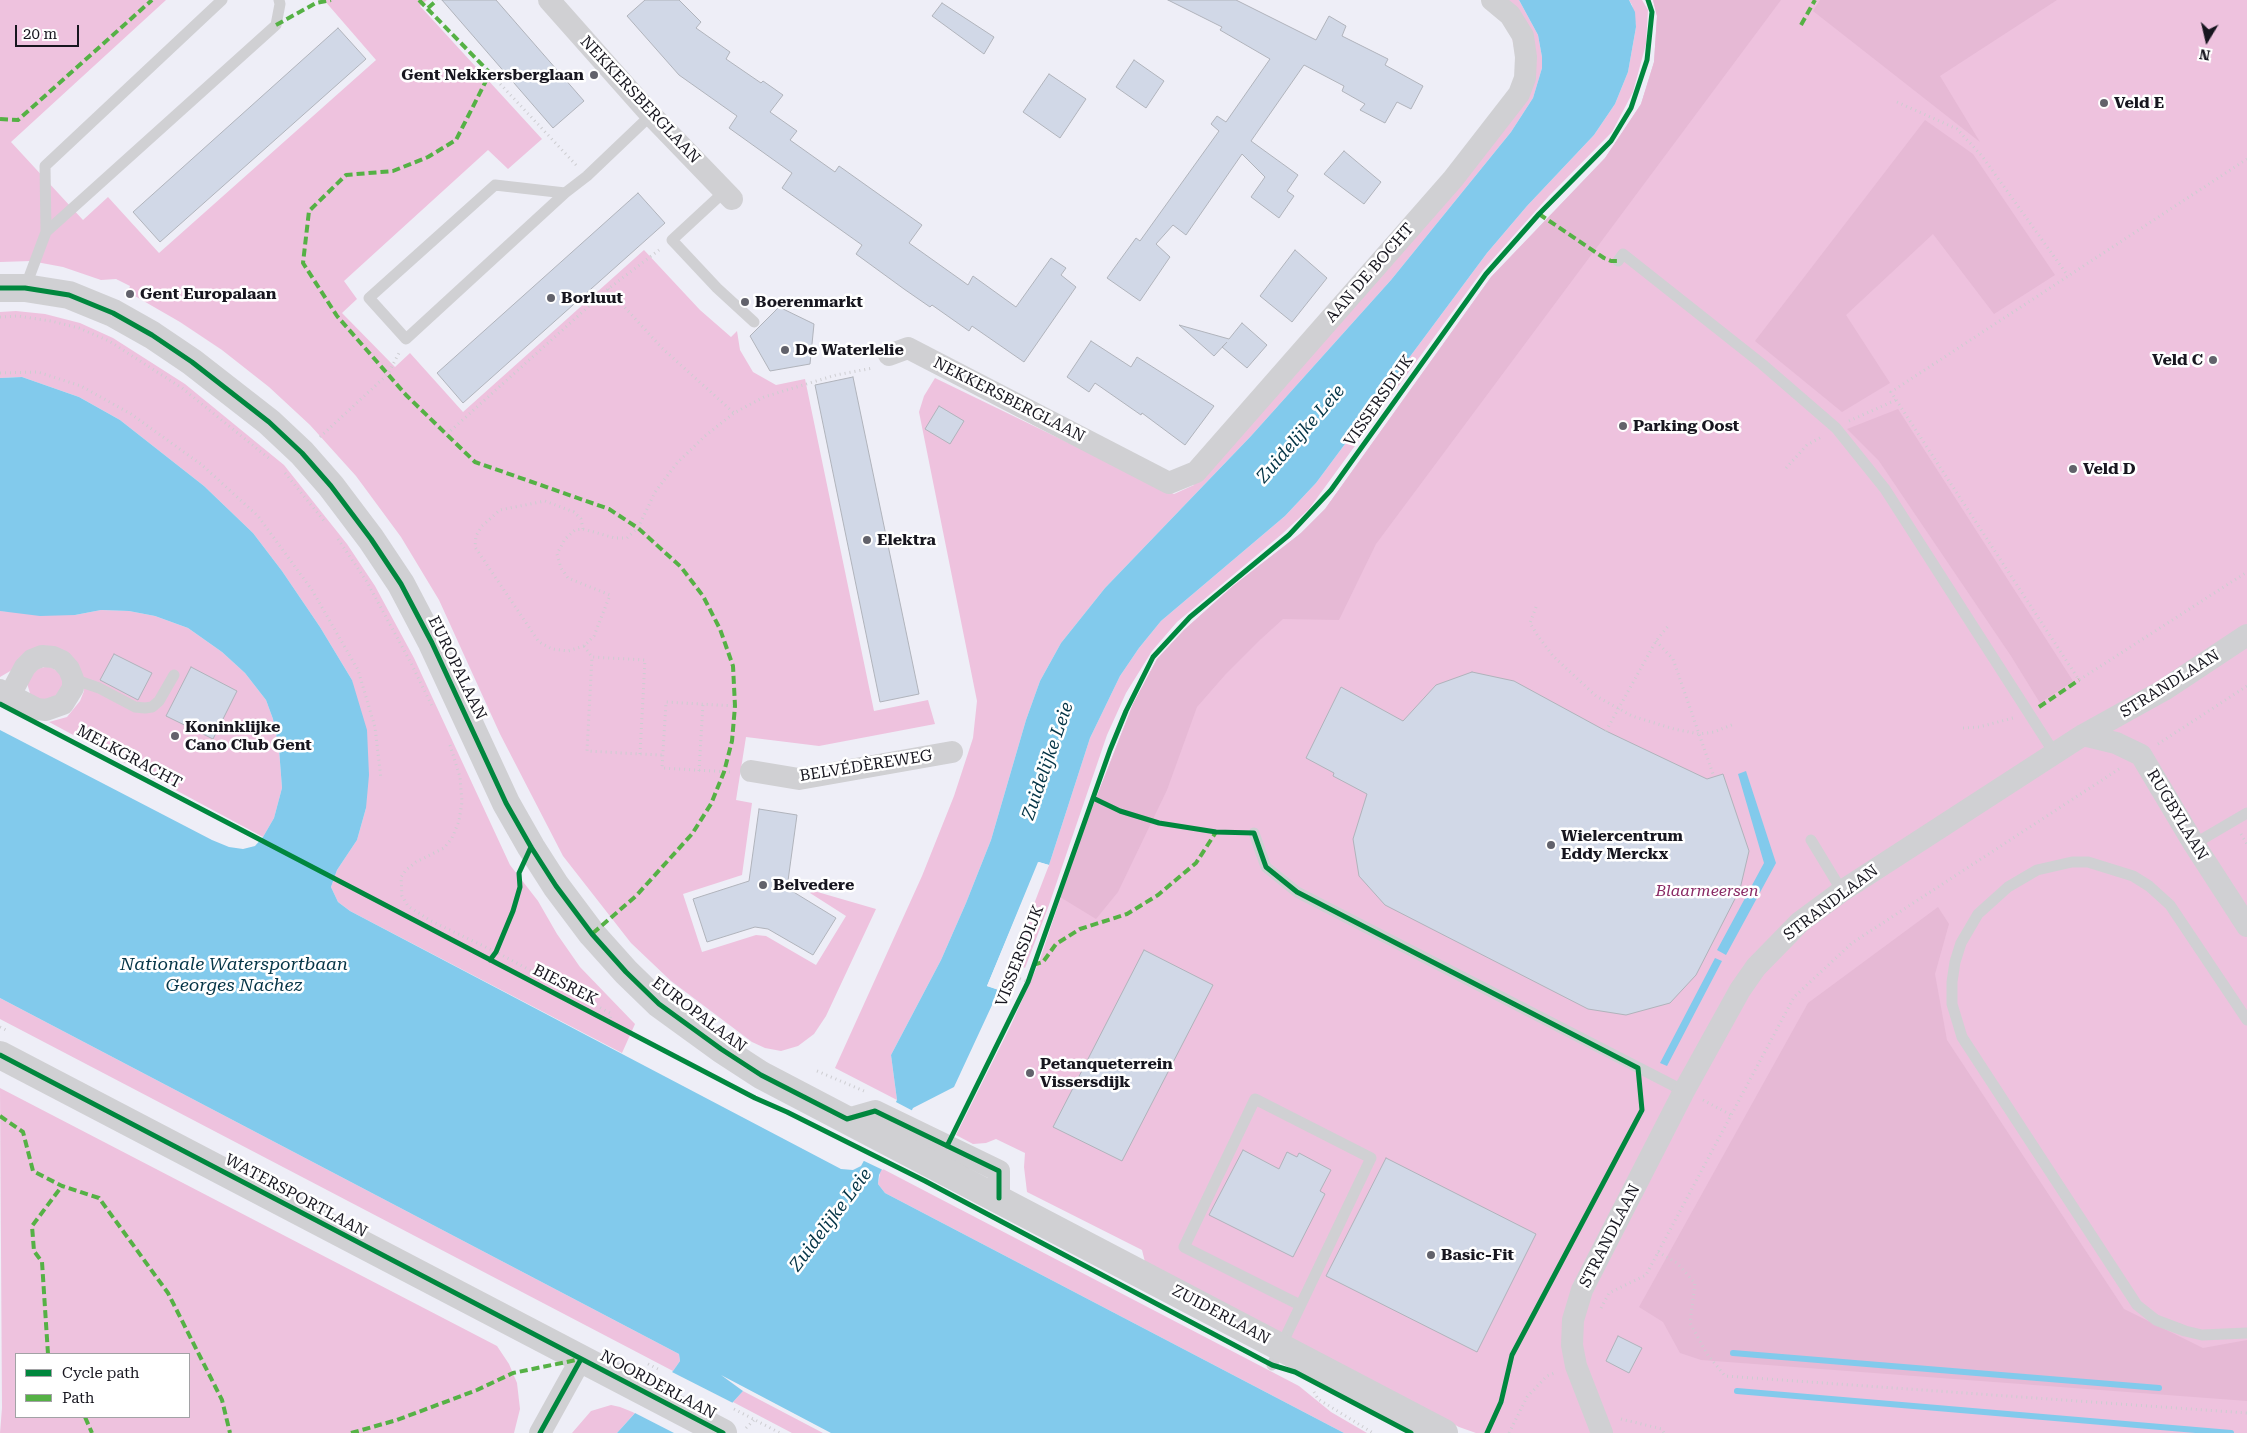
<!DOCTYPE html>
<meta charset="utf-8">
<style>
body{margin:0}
#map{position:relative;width:2247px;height:1433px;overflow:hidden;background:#eeeef7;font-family:"Roboto Serif",serif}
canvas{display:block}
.legend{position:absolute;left:15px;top:1353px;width:175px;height:65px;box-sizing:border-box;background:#fff;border:1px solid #a2a2a5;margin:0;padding:6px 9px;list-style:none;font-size:15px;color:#17161f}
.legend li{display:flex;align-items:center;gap:10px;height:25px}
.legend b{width:25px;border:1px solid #a2a2a5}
.north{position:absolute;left:2182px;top:15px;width:50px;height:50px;-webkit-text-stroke:4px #fff;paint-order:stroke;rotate:189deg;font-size:14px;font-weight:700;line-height:20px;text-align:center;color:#17161f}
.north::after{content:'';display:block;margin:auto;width:18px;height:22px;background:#17161f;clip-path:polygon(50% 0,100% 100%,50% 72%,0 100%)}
.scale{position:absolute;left:15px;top:25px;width:64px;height:22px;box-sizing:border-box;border:2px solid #17161f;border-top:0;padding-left:6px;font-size:15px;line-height:18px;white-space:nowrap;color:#17161f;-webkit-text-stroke:4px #fff;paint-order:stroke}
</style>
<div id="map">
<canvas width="2247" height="1433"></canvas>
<ul class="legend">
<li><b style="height:6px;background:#00873e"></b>Cycle path</li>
<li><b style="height:6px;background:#55b145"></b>Path</li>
</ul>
<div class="north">N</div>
<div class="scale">20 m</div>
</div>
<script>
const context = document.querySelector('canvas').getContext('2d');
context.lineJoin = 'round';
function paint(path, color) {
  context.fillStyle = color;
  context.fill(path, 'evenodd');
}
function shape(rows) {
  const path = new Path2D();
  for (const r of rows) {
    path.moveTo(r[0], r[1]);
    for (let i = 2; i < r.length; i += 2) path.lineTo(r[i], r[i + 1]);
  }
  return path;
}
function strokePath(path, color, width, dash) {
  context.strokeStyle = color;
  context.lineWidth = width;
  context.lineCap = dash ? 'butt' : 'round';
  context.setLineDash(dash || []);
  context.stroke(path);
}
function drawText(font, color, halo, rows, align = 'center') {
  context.font = font + ' "Roboto Serif",serif';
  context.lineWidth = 5;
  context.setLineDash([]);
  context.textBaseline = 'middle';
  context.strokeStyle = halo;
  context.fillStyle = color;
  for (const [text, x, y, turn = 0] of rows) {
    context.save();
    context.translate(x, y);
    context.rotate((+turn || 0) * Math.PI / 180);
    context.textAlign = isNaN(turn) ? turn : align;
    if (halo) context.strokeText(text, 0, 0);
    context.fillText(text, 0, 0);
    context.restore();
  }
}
paint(shape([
 [0,0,166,0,11,142,83,220,108,197,159,253,376,60,324,0,427,0,420,6,542,139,508,169,488,150,344,281,357,299,342,313,395,367,410,353,463,412,644,250,700,310,731,337,737,331,740,350,753,372,776,385,805,379,874,711,928,700,935,724,819,746,746,737,736,800,752,803,742,875,683,894,702,952,756,935,766,936,816,965,846,916,810,893,814,891,876,909,826,1016,814,1034,798,1046,781,1051,765,1048,752,1042,671,981,631,943,563,856,500,734,439,600,401,537,356,476,310,425,269,387,222,350,180,322,128,292,130,286,116,279,101,280,63,267,31,261,0,262],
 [1505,0,1519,0,1538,35,1542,57,1542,68,1533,98,1511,132,1391,280,1251,436,1105,588,1061,643,1040,681,1026,720,991,840,966,903,941,960,891,1055,897,1100,835,1068,922,876,954,796,973,738,977,701,919,412,924,396,935,378,1174,494,1194,485,1194,478,1523,95],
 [1629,0,1642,0,1648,10,1646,44,1633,92,1612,132,1549,196,1483,270,1309,509,1282,534,1177,622,1152,651,1126,693,1107,735,1049,905,1025,968,1012,961,1049,865,1090,738,1120,676,1139,648,1161,621,1285,516,1316,483,1487,253,1527,206,1594,135,1615,104,1628,72,1636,27,1632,5],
 [1653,0,2247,0,2247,1433,1476,1433,1459,1427,1145,1262,1142,1250,1027,1192,1024,1167,1025,1153,996,1139,986,1143,973,1144,956,1135,1011,1025,1039,962,1082,834,1133,704,1157,659,1184,630,1233,586,1301,533,1325,509,1491,277,1605,158,1641,104,1654,62,1657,16],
 [16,311,45,314,80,323,113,338,185,384,284,465,347,544,375,586,414,658,510,865,538,901,557,934,580,967,635,1024,622,1053,350,911,338,902,331,887,337,870,357,840,366,808,352,680,320,627,282,571,253,533,204,486,120,420,79,397,22,377,0,378,0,312],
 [101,610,129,611,155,616,188,628,222,652,245,673,266,700,273,719,279,749,282,788,274,818,263,837,49,722,67,717,80,701,84,691,83,681,67,655,12,670,0,677,0,611,75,615],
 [48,666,61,673,65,687,51,703,31,697,27,683,34,670],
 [0,998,679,1354,680,1361,673,1371,0,1019],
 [0,1088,497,1346,509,1364,517,1383,520,1409,514,1433,0,1433,2,1408],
 [189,1354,189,1417,16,1417,16,1354],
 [881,1168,1299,1386,1331,1412,1367,1433,1344,1433,885,1193,878,1184],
 [743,1391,823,1433,792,1433,733,1402],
 [611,1405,620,1407,635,1413,617,1433,572,1433,591,1411]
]), '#eec2de');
paint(shape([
 [1653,0,1781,0,1376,544,1339,620,1283,619,1261,639,1225,675,1197,707,1167,790,1118,892,1096,919,1060,897,1082,834,1133,704,1157,659,1184,630,1233,586,1301,533,1325,509,1491,277,1605,158,1641,104,1654,62,1657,16],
 [1820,0,2057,0,1940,76,1980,142,1813,11],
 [1925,120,1973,154,2055,275,1994,314,1933,234,1846,315,1890,383,1842,412,1755,341],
 [1898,409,2073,681,2040,703,2011,656,1879,461,1847,429],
 [1938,907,1949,924,1935,974,1947,1040,2124,1309,2203,1348,2247,1340,2247,1401,1701,1360,1680,1353,1663,1322,1639,1307,1808,1003]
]), '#e6b9d5');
paint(shape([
 [1519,0,1629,0,1635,12,1636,27,1628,72,1615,104,1594,135,1527,206,1487,253,1316,483,1285,516,1161,621,1139,648,1120,676,1090,738,1049,865,1039,862,987,986,999,990,954,1087,913,1108,879,1175,878,1184,885,1193,1344,1433,831,1433,721,1375,743,1391,705,1433,617,1433,673,1371,680,1361,679,1354,0,998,0,730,212,840,229,847,243,849,255,846,263,837,274,818,282,788,279,749,273,719,266,700,245,673,222,652,188,628,155,616,129,611,101,610,75,615,40,616,0,611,0,378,22,377,79,397,120,420,204,486,253,533,282,571,320,627,352,680,367,730,369,775,366,808,357,840,337,870,331,887,338,902,350,911,841,1169,853,1170,861,1166,897,1100,891,1055,941,960,966,903,991,840,1026,720,1040,681,1061,643,1105,588,1251,436,1391,280,1511,132,1533,98,1542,68,1542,57,1538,35],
 [1746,771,1776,863,1726,955,1717,950,1764,863,1738,774],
 [1715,958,1722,961,1667,1066,1660,1063]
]), '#82caec');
paint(shape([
 [1038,862,1049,865,1048,867,1040,865,990,985,1000,988,999,990,987,986],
 [894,1101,915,1112,883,1170,862,1160],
 [670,1371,735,1404,709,1433,674,1433,633,1412]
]), '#eeeef7');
strokePath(shape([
 [1733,1353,2159,1388],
 [1737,1391,2231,1433]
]), '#82caec', 6);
const building = shape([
 [442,0,496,0,584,101,553,128,442,0],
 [645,0,679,0,701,22,696,28,730,52,726,59,761,83,763,81,783,95,770,112,797,131,790,140,835,172,839,166,922,225,909,243,968,285,973,276,1016,307,1051,258,1066,268,1061,275,1076,287,1024,362,972,326,969,331,932,305,930,307,904,289,856,254,862,245,782,188,792,173,729,128,737,116,679,75,627,16,645,0],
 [1168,0,1236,0,1316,40,1329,16,1346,26,1342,36,1388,59,1385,65,1423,86,1411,109,1397,102,1385,123,1360,110,1365,104,1342,91,1344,86,1304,65,1251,141,1298,175,1287,191,1294,196,1279,218,1251,197,1265,177,1242,154,1186,235,1173,225,1156,244,1170,257,1140,301,1107,278,1136,238,1140,241,1219,131,1211,124,1217,116,1226,122,1270,59,1220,30,1222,27,1168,0],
 [942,3,994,37,984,54,932,16,942,3],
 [338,28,366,59,160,242,133,212,338,28],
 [1134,60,1164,81,1146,108,1116,87,1134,60],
 [1049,74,1086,99,1060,138,1023,112,1049,74],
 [1344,151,1381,182,1364,204,1324,174,1344,151],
 [638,193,665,223,463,403,437,373,638,193],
 [1295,250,1327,278,1292,322,1260,296,1295,250],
 [779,307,814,324,810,364,770,371,750,336,779,307],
 [1242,323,1267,345,1247,368,1222,347,1227,342,1214,356,1179,325,1229,339,1242,323],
 [1091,341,1131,367,1137,357,1214,406,1185,445,1142,413,1141,415,1095,383,1089,392,1067,377,1091,341],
 [853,377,919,694,880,702,815,385,853,377],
 [939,406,964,421,950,444,925,429,939,406],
 [114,654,152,673,138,700,100,680,114,654],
 [191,667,237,691,213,739,166,716,191,667],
 [1472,672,1514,681,1606,731,1707,779,1723,774,1749,851,1740,889,1696,975,1670,1003,1626,1015,1588,1009,1385,905,1359,876,1353,839,1367,794,1333,776,1334,773,1306,758,1341,687,1403,721,1436,685,1472,672],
 [759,809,797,815,787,888,836,918,813,955,768,929,755,927,707,942,693,899,749,881,759,809],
 [1144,950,1213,985,1122,1161,1053,1127,1144,950],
 [1243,1150,1279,1169,1287,1152,1297,1157,1299,1153,1331,1170,1320,1191,1325,1194,1293,1257,1209,1215,1243,1150],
 [1386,1158,1536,1234,1477,1352,1326,1276,1386,1158],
 [1618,1336,1642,1348,1629,1373,1606,1361,1618,1336]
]);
paint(building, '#d1d8e7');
strokePath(building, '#b0b3bb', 1);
strokePath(shape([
 [490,73,577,166],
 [1897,102,1957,129,1982,156,2068,276],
 [2247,159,1891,392,2079,680,2247,572],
 [608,289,662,348,734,413],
 [0,317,18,316,51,321,79,328,109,341,182,388,271,460],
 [0,373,38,372,81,386,131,414,202,465,258,516,312,590,358,670,375,727,381,779],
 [1849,421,1896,400],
 [447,434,608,289,659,250],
 [320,437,388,374,399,353],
 [1786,468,1807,445,1823,436],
 [285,473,325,522],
 [583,529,581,519,574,512,545,501,500,510,482,526,476,536,475,547,539,642,552,649,568,651,584,646,594,636,610,595,568,578,561,568,557,554,565,539,575,530,583,529,615,538,627,538,638,528,655,492,677,463,705,436,734,413,764,397,836,375,873,368],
 [338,539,367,582,411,663,433,708],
 [1536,607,1530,623,1538,636,1553,656,1596,696,1632,716,1674,729,1699,734,1714,732,1734,724],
 [1656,641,1673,659,1714,777],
 [584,646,592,657],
 [1963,728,1979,727,2013,718],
 [1606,731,1656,641,1669,625],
 [2158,744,2247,686],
 [450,745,460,777,462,802,459,821,452,838,444,848,416,862,406,870,401,877,402,896,408,906,431,921,496,952,610,1013,611,1023],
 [640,754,645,660,592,657,587,751,640,754,663,755],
 [699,771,703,704],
 [730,772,662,768,666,702,735,706],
 [2241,834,2247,844],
 [1006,973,1028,982],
 [0,1027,8,1031],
 [817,1071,864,1091],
 [1703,1100,1731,1115],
 [1658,1252,1677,1263,1695,1283,1690,1323,1707,1354,1725,1376,2247,1413],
 [1601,1308,1609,1293,1646,1275,1794,997,1852,943,2119,769],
 [648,1364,660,1370],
 [1314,1392,1318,1399,1373,1433],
 [734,1409,780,1433],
 [1621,1419,1662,1429,1664,1433],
 [746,1428,754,1420],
 [1509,1433,1527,1397,1547,1376,1557,1372]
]), '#cdcdd1', 3, [1, 4]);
strokePath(shape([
 [725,191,672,240,717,288,754,322],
 [565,193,406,339,369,298,495,185,565,193,587,176,651,115],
 [46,232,276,25,280,4,279,0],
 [1618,261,1623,254,1762,364,1836,428,1885,489,2055,754],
 [25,288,46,232,45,166,222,0],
 [73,679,99,688,135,707,145,708,152,707,159,701,174,675],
 [1254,833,1266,867,1297,892,1684,1091],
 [1811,840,1842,891],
 [2194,844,2247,813],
 [2247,1020,2170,905,2149,886,2133,876,2088,862,2072,862,2037,870,2008,887,1978,914,1961,943,1955,962,1952,982,1952,1004,1962,1037,2137,1305,2156,1320,2185,1331,2202,1335,2247,1333],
 [1272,1365,1371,1158,1255,1099,1184,1247,1300,1305]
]), '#d0d0d3', 11);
strokePath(shape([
 [549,0,651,115,732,199],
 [889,355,908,348,1169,483,1196,472,1453,179,1519,94,1525,78,1526,57,1523,36,1510,15,1492,0],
 [0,690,10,695,37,709,46,710,63,704,73,688,73,679,69,669,62,661,53,657,42,656,32,660,25,667,10,695],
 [2083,735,2116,743,2141,755,2194,844,2247,926],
 [751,771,799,779,952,752],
 [847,1119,875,1111,999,1171,999,1198],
 [540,1433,581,1359],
 [1602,1433,1576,1366,1572,1345,1573,1320,1582,1290,1684,1091,1740,990,1756,967,1800,922,1842,891,2083,735,2164,690,2247,635]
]), '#d0d0d3', 22);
strokePath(shape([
 [0,288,25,288,69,295,113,313,152,335,192,362,269,422,302,453,331,486,371,539,401,584,432,643,506,803,531,847,556,886,592,934,626,972,659,1004,721,1049,761,1075,1444,1433],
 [0,1055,723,1433]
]), '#d0d0d3', 28);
strokePath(shape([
 [419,0,490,73,456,140,428,157,393,171,346,175,309,211,303,263,337,316,406,395,475,462,609,509,638,528,681,567,703,596,720,629,733,666,735,706,732,741,724,772,711,804,692,834,636,896,592,934],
 [428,8,437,0],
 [276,25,316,3,331,0],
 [1801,25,1815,0],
 [0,119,18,120,152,0],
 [1539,214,1604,258,1611,261,1618,261],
 [2039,707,2079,680],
 [1033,965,1043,962,1056,944,1080,929,1127,914,1158,895,1196,863,1216,832],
 [0,1116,23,1132,33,1171,62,1186,99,1198,168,1293,222,1400,230,1433],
 [48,1354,42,1262,34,1251,32,1226,62,1186],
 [85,1417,92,1433],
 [351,1433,397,1420,477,1390,513,1373,581,1359]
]), '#55b145', 4, [8, 4]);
strokePath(shape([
 [0,288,25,288,69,295,113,313,152,335,192,362,269,422,302,453,331,486,371,539,401,584,432,643,506,803,531,847,556,886,592,934,626,972,659,1004,721,1049,761,1075,847,1119,875,1111,999,1171,999,1198],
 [0,704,755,1098,787,1112,925,1181,1272,1365,1295,1372,1411,1433],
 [1093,798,1120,811,1159,823,1216,832,1254,833,1266,867,1297,892,1638,1068,1642,1110,1512,1355,1501,1402,1487,1433],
 [490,960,496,952,513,911,520,887,519,873,531,847],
 [0,1055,723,1433],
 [947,1146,1028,982,1110,750,1126,711,1153,657,1190,617,1289,535,1331,490,1486,274,1539,214,1611,141,1631,108,1647,60,1652,12,1648,0],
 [540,1433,581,1359]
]), '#00873e', 5);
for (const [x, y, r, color] of [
 [594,75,5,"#62626b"],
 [2104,103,5,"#62626b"],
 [130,294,5,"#62626b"],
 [551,298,5,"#62626b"],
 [745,302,5,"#62626b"],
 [785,350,5,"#62626b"],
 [2213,360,5,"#62626b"],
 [1623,426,5,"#62626b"],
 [2073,469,5,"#62626b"],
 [867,540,5,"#62626b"],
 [175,736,5,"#62626b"],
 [1551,845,5,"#62626b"],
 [763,885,5,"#62626b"],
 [1030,1073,5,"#62626b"],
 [1431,1255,5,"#62626b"]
]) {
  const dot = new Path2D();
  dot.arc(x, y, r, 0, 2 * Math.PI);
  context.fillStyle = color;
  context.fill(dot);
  strokePath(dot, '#fff', 2);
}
drawText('bold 16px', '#17161f', '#fff', [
 ["Gent Nekkersberglaan",584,75,"right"],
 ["Veld E",2114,103],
 ["Gent Europalaan",140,294],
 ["Borluut",561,298],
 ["Boerenmarkt",755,302],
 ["De Waterlelie",795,350],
 ["Veld C",2203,360,"right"],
 ["Parking Oost",1633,426],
 ["Veld D",2083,469],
 ["Elektra",877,540],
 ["Koninklijke",185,727],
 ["Cano Club Gent",185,745],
 ["Wielercentrum",1561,836],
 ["Eddy Merckx",1561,854],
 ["Belvedere",773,885],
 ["Petanqueterrein",1040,1064],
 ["Vissersdijk",1040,1082],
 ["Basic-Fit",1441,1255]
], 'left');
drawText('16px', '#17161f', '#fff', [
 ["NEKKERSBERGLAAN",640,100,47],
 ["AAN DE BOCHT",1370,273,-49],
 ["NEKKERSBERGLAAN",1009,400,27],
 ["VISSERSDIJK",1379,401,-55],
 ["EUROPALAAN",457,668,64],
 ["STRANDLAAN",2170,684,-32],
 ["MELKGRACHT",129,757,28],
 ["BELVÉDÈREWEG",866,766,-9],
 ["RUGBYLAAN",2177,815,59],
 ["STRANDLAAN",1831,903,-37],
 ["VISSERSDIJK",1020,956,-69],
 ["BIESREK",565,985,27],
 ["EUROPALAAN",699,1015,37],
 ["WATERSPORTLAAN",296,1196,28],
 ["STRANDLAAN",1610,1236,-63],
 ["ZUIDERLAAN",1221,1315,28],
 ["NOORDERLAAN",658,1385,28]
]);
drawText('italic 16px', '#8a2b66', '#fff', [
 ["Blaarmeersen",1707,891]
]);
drawText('italic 18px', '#043446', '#fff', [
 ["Zuidelijke Leie",1301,434,-49],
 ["Zuidelijke Leie",1048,761,-71],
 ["Nationale Watersportbaan",234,965],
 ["Georges Nachez",234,986],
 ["Zuidelijke Leie",831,1220,-53]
]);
</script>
